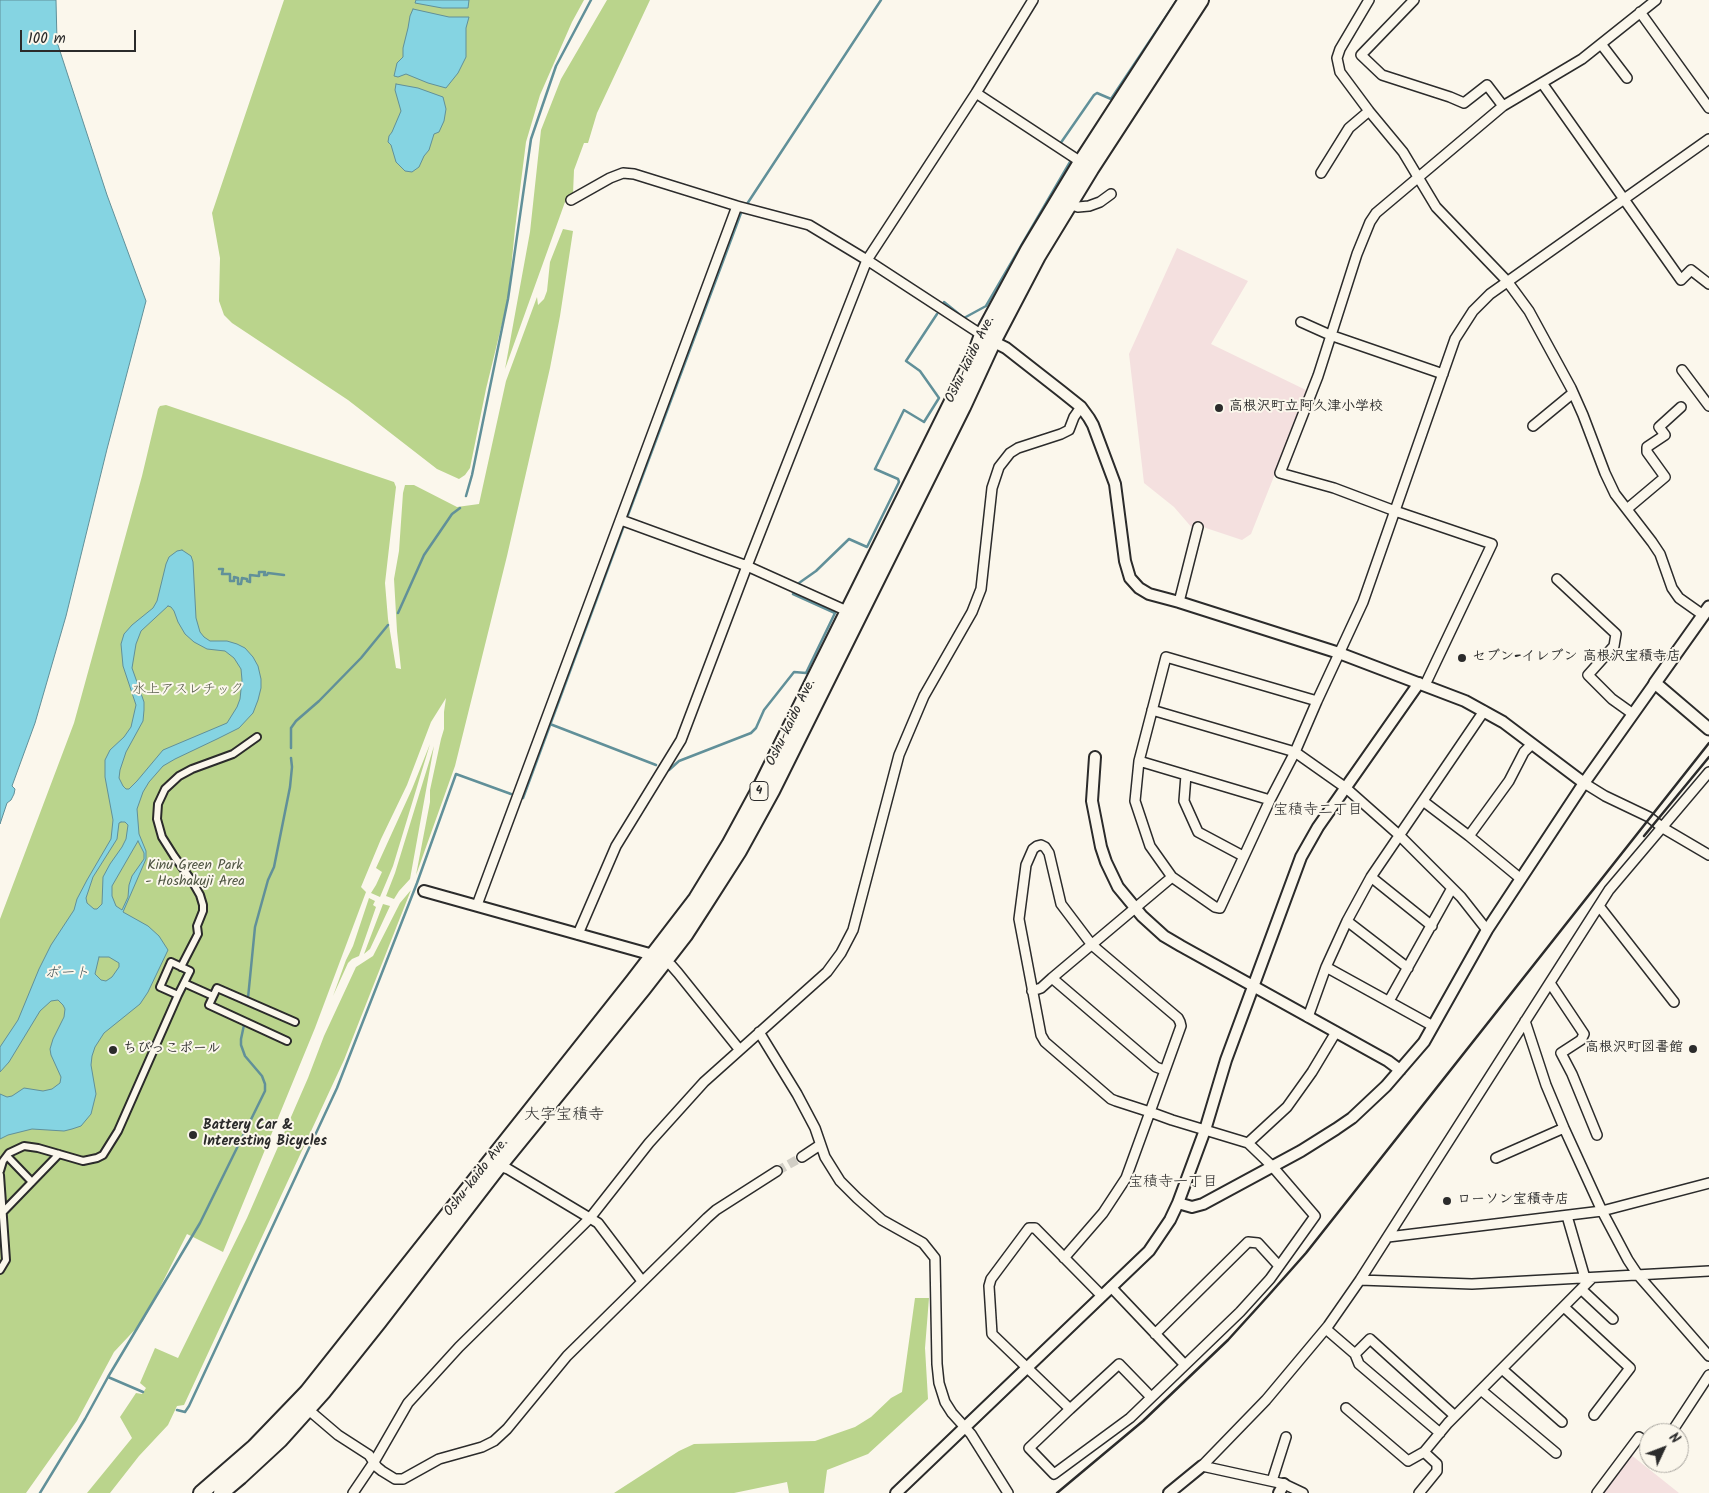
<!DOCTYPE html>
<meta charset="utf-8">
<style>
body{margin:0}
#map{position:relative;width:1709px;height:1493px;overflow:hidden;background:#fbf7ec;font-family:Kalam,sans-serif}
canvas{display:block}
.north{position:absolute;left:1639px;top:1423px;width:50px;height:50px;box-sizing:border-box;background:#fbf7ec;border:1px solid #a8a59f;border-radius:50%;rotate:47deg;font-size:14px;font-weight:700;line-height:20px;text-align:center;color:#2b2b2b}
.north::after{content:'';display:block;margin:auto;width:18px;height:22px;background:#2b2b2b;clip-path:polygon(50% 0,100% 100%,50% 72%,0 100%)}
.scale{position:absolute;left:20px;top:30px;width:116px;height:22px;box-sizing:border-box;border:2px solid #2b2b2b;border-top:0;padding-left:6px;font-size:15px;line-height:18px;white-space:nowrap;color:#2b2b2b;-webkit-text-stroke:4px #fbf7ec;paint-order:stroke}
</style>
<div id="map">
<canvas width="1709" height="1493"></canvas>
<div class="north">N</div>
<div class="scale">100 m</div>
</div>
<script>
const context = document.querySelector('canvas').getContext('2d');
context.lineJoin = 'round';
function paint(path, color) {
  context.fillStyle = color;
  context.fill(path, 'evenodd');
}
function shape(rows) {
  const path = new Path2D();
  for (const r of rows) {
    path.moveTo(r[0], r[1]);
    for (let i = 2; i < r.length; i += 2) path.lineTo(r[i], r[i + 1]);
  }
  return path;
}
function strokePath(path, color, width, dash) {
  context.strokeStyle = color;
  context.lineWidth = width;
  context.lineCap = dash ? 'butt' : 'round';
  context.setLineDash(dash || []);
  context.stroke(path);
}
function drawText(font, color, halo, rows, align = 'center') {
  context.font = font + ' Kalam,"Klee One",sans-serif';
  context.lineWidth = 4;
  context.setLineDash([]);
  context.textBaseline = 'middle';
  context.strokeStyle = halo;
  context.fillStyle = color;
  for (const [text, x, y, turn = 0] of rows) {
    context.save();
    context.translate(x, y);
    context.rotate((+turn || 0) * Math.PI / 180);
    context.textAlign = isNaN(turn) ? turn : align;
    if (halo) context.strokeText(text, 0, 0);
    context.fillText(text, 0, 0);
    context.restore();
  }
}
paint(shape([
 [1177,248,1248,281,1211,344,1308,391,1251,534,1242,540,1206,528,1195,522,1193,529,1174,507,1144,483,1129,354],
 [1630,1454,1679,1493,1601,1493]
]), '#f4e0df');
paint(shape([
 [284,0,584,0,572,22,540,95,526,142,515,229,508,299,486,389,470,468,465,475,459,479,437,469,348,400,232,323,224,315,219,301,220,258,212,213],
 [607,0,650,0,597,113,588,143,584,143,574,170,573,194,565,202,505,369,530,232,541,130,561,79],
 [563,229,573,231,560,316,550,368,507,556,455,766,416,875,430,802,430,790,441,739,444,729,444,712,446,698,431,722,407,785,381,839,361,887,366,892,315,1028,223,1252,187,1234,143,1321,114,1352,77,1421,26,1493,0,1493,0,919,74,723,142,476,158,409,160,406,166,405,394,482,396,487,385,583,388,619,396,668,401,669,397,631,394,579,399,551,403,493,405,485,414,485,457,507,479,504,506,381,537,297,538,305,544,299,547,291,550,262],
 [430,744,393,866,380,897,371,893,376,885,382,872,376,868,412,789],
 [434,746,410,879,399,891,394,899,386,896,395,873],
 [411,890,344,1060,184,1405,177,1406,168,1425,139,1456,110,1493,87,1493,132,1438,120,1417,136,1393,142,1394,146,1388,140,1383,155,1348,178,1358,247,1218,308,1078,324,1036,356,967,373,956,400,903],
 [369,898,375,901,373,905,376,907,359,956,352,959,348,963,333,996,346,960,353,946],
 [383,904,390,906,370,949,364,954],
 [915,1298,929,1298,925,1348,928,1399,868,1454,827,1470,824,1493,789,1493,787,1482,734,1493,614,1493,679,1451,694,1444,815,1441,855,1427,871,1417,891,1398,902,1392]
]), '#bad48c');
const water = shape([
 [0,0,56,0,57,42,107,195,146,301,107,449,66,616,35,723,12,786,15,789,14,794,11,800,7,803,0,824,0,0],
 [416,0,469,0,468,8,442,8,415,3,416,0],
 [413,9,449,17,469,17,466,28,466,57,458,73,446,88,428,83,406,74,398,77,394,76,397,63,403,57,403,48,408,28,410,16,413,9],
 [396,84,418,88,443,97,446,109,444,121,439,132,434,134,429,150,424,156,419,167,412,172,405,171,396,162,391,145,388,142,389,136,392,132,401,111,395,90,396,84],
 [182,550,191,556,193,562,196,618,200,632,204,637,210,641,227,641,237,644,245,648,253,657,258,666,261,679,261,688,258,700,253,713,239,728,217,739,175,759,163,766,149,782,143,792,137,809,139,834,146,851,146,859,123,912,148,926,159,936,168,950,148,992,140,1004,104,1033,95,1047,92,1056,91,1065,96,1094,91,1114,81,1126,72,1129,64,1131,32,1129,8,1135,0,1139,0,1094,7,1097,12,1096,24,1088,43,1091,52,1089,60,1083,61,1077,51,1055,50,1049,53,1039,64,1017,65,1009,63,1005,58,1000,51,1001,40,1011,9,1062,0,1072,0,1047,18,1020,39,969,51,945,74,910,77,899,87,880,111,839,113,820,105,777,105,760,110,750,124,737,131,727,136,705,123,666,121,644,124,634,132,625,153,608,157,601,166,564,169,557,177,551,182,550],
 [168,606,171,607,174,611,178,622,185,634,194,642,207,649,225,651,234,658,241,669,242,680,240,699,237,707,227,723,163,750,137,781,129,789,126,789,123,786,119,778,120,770,126,752,143,721,144,710,144,702,132,668,136,644,141,631,168,606],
 [121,822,125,822,128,825,126,839,122,847,110,864,103,877,102,904,97,909,94,909,87,903,86,898,93,877,117,839,119,823,121,822],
 [138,841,144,853,144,859,132,876,129,885,128,897,122,910,116,906,112,896,112,886,138,841],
 [99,957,109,957,119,963,119,967,112,977,106,981,101,980,95,974,99,957]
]);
paint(water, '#85d4e2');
strokePath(water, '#619099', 1);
strokePath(shape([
 [1060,144,1094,95,1097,93,1111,99,1177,0],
 [747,204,881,0],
 [944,302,964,318,986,306,1070,162],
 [466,496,472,475,508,299,531,139,556,66,591,0],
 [628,515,741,213],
 [219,569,223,569,222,574,230,574,230,581,234,581,234,577,238,578,238,584,241,584,242,578,247,579,247,581,250,582,250,575,259,576,259,572,265,572,264,575,267,575,268,573,284,575],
 [799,583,816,571,849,539,867,547,899,482,898,479,875,469,904,410,924,422,939,398,920,371,906,361,937,314],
 [398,613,424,555,452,514,460,508],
 [550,724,656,765],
 [291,748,291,728,296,721,319,701,361,658,388,625],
 [669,770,679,761,751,733,756,728,764,710,794,672,806,673,835,613,793,594],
 [523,798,623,528],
 [248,998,255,927,268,880,274,867,290,787,292,767,291,758],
 [108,1377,143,1392],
 [177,1410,185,1412,189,1406,337,1088,417,883,456,774,511,794],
 [40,1493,85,1419,108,1377,200,1223,265,1091,265,1084,262,1076,245,1056,241,1045,241,1039,244,1025]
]), '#619099', 2.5);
strokePath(shape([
 [777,1171,802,1157]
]), '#d1cec5', 9, [9, 4.5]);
const pedestrian = shape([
 [171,962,190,971,178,995,160,987,171,962],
 [181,967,198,934,197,926,203,911,203,905,200,895,192,881,174,856,162,837,157,819,158,804,165,789,179,776,192,769,233,754,257,737],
 [184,983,213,996],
 [287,1041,209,1005,217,988,295,1022],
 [7,1156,32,1182],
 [0,1171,3,1161,9,1153,24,1146,38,1148,83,1161,97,1158,103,1155,118,1131,178,995],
 [0,1175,6,1260,0,1270],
 [2,1213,59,1154]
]);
const minor = shape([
 [1369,0,1340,49,1337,58,1340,72,1369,111,1403,152,1436,207,1507,281,1529,311,1571,388,1583,415,1605,473,1615,494,1652,542,1660,554,1672,588,1679,598,1703,615],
 [1414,0,1361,55,1382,75,1450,97,1464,103,1487,85,1503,106],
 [1640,12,1709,108],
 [1601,44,1627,78],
 [1542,83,1681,280,1691,270,1709,284],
 [976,93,1081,162],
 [1321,173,1349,128,1369,111],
 [571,200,610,178,623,173,634,174,737,206,809,225,867,260,982,335],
 [1069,204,1078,207,1089,206,1100,202,1111,194],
 [1301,322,1330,335,1443,374],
 [1682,370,1709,406],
 [1533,426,1573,393],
 [1627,509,1665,477,1647,452,1647,447,1665,435,1659,427,1681,407],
 [621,520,747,566,847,611],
 [1557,579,1616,634,1614,646,1588,675,1612,699,1633,714],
 [1179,602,1198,527],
 [1425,685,1492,544,1395,511,1334,488,1280,473,1318,376,1357,254,1370,222,1376,213,1503,106,1582,59,1656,0],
 [1317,701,1166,657,1139,761,1135,801,1150,846,1172,877,1215,907,1220,908,1270,800,1295,752,1317,701,1363,602,1455,339,1473,311,1490,294,1709,139],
 [1152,710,1295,752,1346,788,1399,835,1461,897,1487,930],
 [1139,761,1270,800],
 [1186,775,1184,801,1198,832,1243,856],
 [1584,783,1605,796,1649,817,1663,828,1709,855],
 [1423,801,1469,836,1509,781,1524,752,1532,744],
 [1469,836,1521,879],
 [1371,877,1432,926],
 [477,905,737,206],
 [1599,906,1674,1002],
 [1347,921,1408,968],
 [578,934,616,846,681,740,747,566,867,260,976,93,1033,0],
 [661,959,671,965,678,973,739,1049],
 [1052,978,1156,1067,1164,1070],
 [1550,983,1584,1034,1581,1040,1561,1053,1572,1074,1597,1135],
 [1032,991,1041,988,1052,978,1172,877],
 [1389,1001,1452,888],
 [1308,1017,1326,967],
 [1525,1021,1546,1085,1564,1128,1602,1211,1628,1260,1638,1275,1709,1356],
 [1433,1026,1326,967,1347,921,1371,877,1484,711],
 [759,1032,797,1094,815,1128,825,1157,840,1181,857,1198,882,1220,923,1243,935,1258,937,1364,939,1383,945,1402,952,1413,971,1434,1008,1493],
 [1248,1143,1287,1107,1312,1072,1336,1032],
 [802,1157,820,1145],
 [1496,1158,1564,1128],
 [499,1166,508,1169,598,1223,642,1281],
 [1567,1216,1585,1278],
 [1388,1237,1602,1211,1709,1183],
 [1064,1258,1103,1213,1126,1178,1150,1112,1181,1026,1180,1022,1178,1018,1092,945,1061,904,1049,853,1045,847,1041,845,1037,846,1033,849,1026,865,1019,919,1041,1035,1045,1042,1111,1099,1116,1101,1150,1112,1172,1120,1248,1143,1272,1166,1315,1216,1270,1279,1240,1312,1130,1418,1054,1474,1029,1448,1070,1409,992,1334,989,1286,991,1279,1029,1228,1035,1228,1102,1296],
 [1360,1280,1472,1284,1709,1271],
 [1111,1287,1185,1365],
 [1581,1289,1613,1319],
 [1564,1307,1630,1368,1594,1415],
 [1326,1329,1355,1354,1359,1364,1440,1433],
 [1155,1334,1248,1242,1258,1243,1279,1266],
 [1355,1354,1370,1339,1455,1416],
 [1502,1369,1562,1422],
 [1481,1390,1556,1453],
 [304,1406,338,1435,369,1455,377,1467,382,1471,395,1479,403,1479,439,1459,482,1447,494,1441,507,1429,567,1356,707,1218,716,1210,777,1171],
 [1346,1408,1408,1461,1424,1452],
 [1070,1409,1119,1364,1151,1397],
 [1671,1433,1709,1375],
 [1202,1466,1266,1400,1328,1326,1360,1280,1609,890,1709,772],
 [1202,1466,1284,1484,1303,1493],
 [1272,1481,1286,1437],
 [353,1493,374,1462,408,1403,459,1347,590,1218,649,1143,704,1082,827,972,841,953,853,930,899,755,924,696,972,612,981,589,992,488,999,467,1010,453,1018,448,1061,434,1069,430,1074,417,1081,407],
 [1419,1493,1437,1471,1437,1464,1424,1452,1448,1423,1592,1278],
 [1597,1493,1639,1437,1649,1445]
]);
const tertiary = shape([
 [988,339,1006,348,1061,391,1081,407,1089,418,1093,425,1115,484,1125,561,1130,578,1139,588,1149,594,1179,602,1339,653,1465,701,1503,722,1584,783],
 [1095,757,1092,801,1101,847,1106,862,1118,887,1142,916,1164,936,1181,946,1388,1061,1400,1070],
 [424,891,653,955],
 [1178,1203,1205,1130,1226,1060,1301,857,1318,827,1419,683],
 [896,1493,1149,1251,1170,1220,1178,1203,1192,1207,1203,1204,1301,1151,1336,1129,1352,1118,1386,1086,1424,1042,1487,930,1584,783,1655,683],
 [1169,1493,1202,1466],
 [1279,1493,1284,1484]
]);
const secondary = shape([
 [1709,607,1655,683,1709,729]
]);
const trunk = shape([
 [201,1493,254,1447,307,1392,633,981,696,899,729,845,761,786,974,357,982,335,1028,250,1081,162,1186,0],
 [221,1493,240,1477,280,1440,324,1391,379,1322,499,1166,643,989,685,935,705,904,739,851,772,791,963,407,993,342,1038,256,1091,169,1201,0]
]);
strokePath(pedestrian, '#2b2b2b', 10);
strokePath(minor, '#2b2b2b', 12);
strokePath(tertiary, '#2b2b2b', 14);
strokePath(secondary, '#2b2b2b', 15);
strokePath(trunk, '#2b2b2b', 18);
strokePath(pedestrian, '#fbf7ec', 6);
strokePath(minor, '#fbf7ec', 9);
strokePath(tertiary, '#fbf7ec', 10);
strokePath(secondary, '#fbf7ec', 11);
strokePath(trunk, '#fbf7ec', 14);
strokePath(shape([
 [1644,836,1709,757],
 [1057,1493,1143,1421,1228,1340,1267,1297,1306,1253,1709,743]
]), '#2b2b2b', 2.5);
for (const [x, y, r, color] of [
 [1219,408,5,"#2b2b2b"],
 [1462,658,5,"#2b2b2b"],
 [1693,1049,5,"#2b2b2b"],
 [113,1050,5,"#2b2b2b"],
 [193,1135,5,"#2b2b2b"],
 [1447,1201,5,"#2b2b2b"]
]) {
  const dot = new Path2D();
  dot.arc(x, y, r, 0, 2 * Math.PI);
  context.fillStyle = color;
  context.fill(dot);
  strokePath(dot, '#fbf7ec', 2);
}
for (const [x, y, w] of [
 [759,791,18]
]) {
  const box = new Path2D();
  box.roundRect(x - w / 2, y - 9.5, w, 19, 4);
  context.fillStyle = '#fbf7ec';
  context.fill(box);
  strokePath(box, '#2b2b2b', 1);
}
drawText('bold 12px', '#2b2b2b', null, [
 ["4",759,791]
]);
drawText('14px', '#2b2b2b', '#fbf7ec', [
 ["Oshu-kaido Ave.",971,360,-64],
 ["Oshu-kaido Ave.",792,723,-64],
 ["Oshu-kaido Ave.",477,1178,-52]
]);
drawText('bold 14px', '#2b2b2b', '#fbf7ec', [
 ["高根沢町立阿久津小学校",1229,408],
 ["セブン-イレブン 高根沢宝積寺店",1472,658],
 ["高根沢町図書館",1683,1049,"right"],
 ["ちびっこポール",123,1050],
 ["Battery Car &",203,1127],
 ["Interesting Bicycles",203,1143],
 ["ローソン宝積寺店",1457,1201]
], 'left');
drawText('14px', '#4f5543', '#fbf7ec', [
 ["水上アスレチック",188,691],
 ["Kinu Green Park",195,867],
 ["- Hoshakuji Area",195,883]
]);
drawText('15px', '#2b2b2b', '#fbf7ec', [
 ["宝積寺二丁目",1318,811],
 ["宝積寺一丁目",1173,1183]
]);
drawText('italic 15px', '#425559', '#fbf7ec', [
 ["ボート",67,974]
]);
drawText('16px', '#2b2b2b', '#fbf7ec', [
 ["大字宝積寺",564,1116]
]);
</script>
